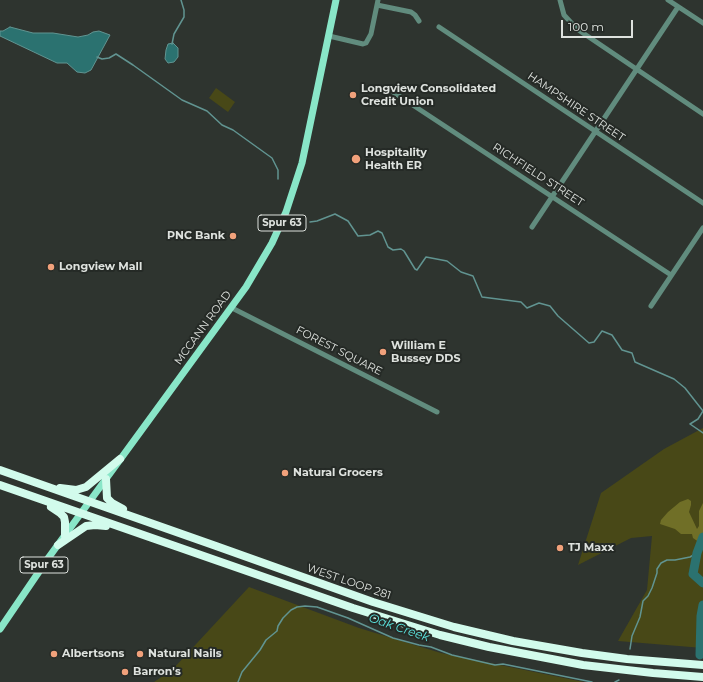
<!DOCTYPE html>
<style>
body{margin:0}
#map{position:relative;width:703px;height:682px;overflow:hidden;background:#2e342f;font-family:Montserrat,sans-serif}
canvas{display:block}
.scale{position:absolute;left:561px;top:20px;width:72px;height:18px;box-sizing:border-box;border:2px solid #dee2de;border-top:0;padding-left:5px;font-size:12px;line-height:14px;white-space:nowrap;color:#dee2de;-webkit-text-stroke:3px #252a26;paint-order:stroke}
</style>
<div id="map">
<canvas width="703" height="682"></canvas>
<div class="scale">100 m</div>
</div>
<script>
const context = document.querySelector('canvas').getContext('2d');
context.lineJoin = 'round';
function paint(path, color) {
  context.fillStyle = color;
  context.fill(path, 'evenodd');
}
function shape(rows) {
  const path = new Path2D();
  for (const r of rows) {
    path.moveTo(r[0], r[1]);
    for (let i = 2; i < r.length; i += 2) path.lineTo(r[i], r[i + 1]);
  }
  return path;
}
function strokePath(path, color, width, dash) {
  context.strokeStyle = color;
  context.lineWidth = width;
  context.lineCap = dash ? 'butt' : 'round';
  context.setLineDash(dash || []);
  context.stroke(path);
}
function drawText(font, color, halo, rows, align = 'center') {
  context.font = font + ' Montserrat,sans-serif';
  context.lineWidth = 4;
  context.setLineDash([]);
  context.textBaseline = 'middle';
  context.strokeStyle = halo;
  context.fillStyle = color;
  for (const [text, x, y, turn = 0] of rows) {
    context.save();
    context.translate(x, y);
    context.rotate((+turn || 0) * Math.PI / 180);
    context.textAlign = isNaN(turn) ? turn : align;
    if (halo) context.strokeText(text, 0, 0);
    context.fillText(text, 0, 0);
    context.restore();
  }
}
paint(shape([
 [216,88,235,102,228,112,209,98],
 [703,428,703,648,618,641,647,590,652,536,631,538,578,565,601,493,664,449],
 [249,587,359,628,441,653,584,682,154,682,172,670]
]), '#484817');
paint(shape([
 [688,499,691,501,691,505,689,512,697,529,699,526,699,511,703,503,703,545,693,538,692,534,681,534,675,529,660,524,661,520,668,512,680,502]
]), '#706f27');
const water = shape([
 [10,27,33,33,53,33,78,37,88,35,93,32,99,31,110,35,91,70,85,73,77,72,67,63,57,63,0,36,0,31,3,31,10,27],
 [173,43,178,48,178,57,174,62,168,63,165,59,166,50,168,44,173,43]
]);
paint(water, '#2b7270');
strokePath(water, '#619491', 1);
strokePath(shape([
 [172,44,174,34,184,17,184,10,181,0],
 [97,57,102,59,109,58,116,54,133,65,182,100,207,111,222,125,233,130,272,158,278,170,278,179],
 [310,222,317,221,335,214,348,221,358,236,370,235,378,231,382,233,388,247,393,250,401,249,404,251,415,269,417,270,426,257,447,261,461,272,473,276,482,297,521,302,527,308,539,303,550,306,558,316,589,343,594,342,602,331,612,335,622,350,632,353,635,362,674,379,685,388,703,411,698,419,690,424,703,433],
 [630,649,632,636,640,617,643,601,648,596,652,588,657,573,657,569,661,563,667,560,675,560,690,557,697,553],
 [238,682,242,672,260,650,266,640,277,631,278,626,283,618,291,610,297,607,305,606,317,607,348,618,393,638,419,645,431,647,452,655,495,665,503,664,592,682],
 [615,682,619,680]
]), '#619491', 1.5);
strokePath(shape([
 [703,537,697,553,693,574,703,583],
 [700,655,701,616,703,605]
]), '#2b7270', 9);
strokePath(shape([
 [560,0,564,15,577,29,703,114],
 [668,0,703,23],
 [377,5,411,12,415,15,419,21],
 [439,27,703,203],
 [329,36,363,44,366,43,371,34,378,0],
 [393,92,671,275],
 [532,227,678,7],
 [651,306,703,228],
 [232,308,437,412]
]), '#618c7e', 5);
strokePath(shape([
 [0,629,49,557,246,287,272,243,286,212,302,163,336,0]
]), '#89e6c8', 7);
strokePath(shape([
 [0,470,216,546,373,602,454,627,513,641,582,653,627,659,703,665],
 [106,479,107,498,112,503,123,509],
 [0,485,353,608,440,635,489,647,583,665,653,673,703,677],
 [60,488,76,490,86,487,120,459],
 [51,507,60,513,64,517,65,522,65,536],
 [58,545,86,526,95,525,106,526]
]), '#d2fbec', 8);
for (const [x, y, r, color] of [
 [353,95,4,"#f1a17b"],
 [356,159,5,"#f1a17b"],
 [233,236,4,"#f1a17b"],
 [51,267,4,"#f1a17b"],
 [383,352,4,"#f1a17b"],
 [285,473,4,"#f1a17b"],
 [560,548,4,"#f1a17b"],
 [54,654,4,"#f1a17b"],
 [140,654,4,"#f1a17b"],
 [125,672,4,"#f1a17b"]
]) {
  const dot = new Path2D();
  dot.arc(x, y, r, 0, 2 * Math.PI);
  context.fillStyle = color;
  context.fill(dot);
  strokePath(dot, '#252a26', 1.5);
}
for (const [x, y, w] of [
 [282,223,48],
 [44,565,48]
]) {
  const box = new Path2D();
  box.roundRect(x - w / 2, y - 8, w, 16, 3);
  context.fillStyle = '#252a26';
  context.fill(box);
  strokePath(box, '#dee2de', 1);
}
drawText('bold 10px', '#dee2de', null, [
 ["Spur 63",282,223],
 ["Spur 63",44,565]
]);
drawText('bold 11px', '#dee2de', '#252a26', [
 ["Longview Consolidated",361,89],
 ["Credit Union",361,102],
 ["Hospitality",365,153],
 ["Health ER",365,166],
 ["PNC Bank",225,236,"right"],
 ["Longview Mall",59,267],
 ["William E",391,346],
 ["Bussey DDS",391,359],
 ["Natural Grocers",293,473],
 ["TJ Maxx",568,548],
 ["Albertsons",62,654],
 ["Natural Nails",148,654],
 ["Barron's",133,672]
], 'left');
drawText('11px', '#dee2de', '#252a26', [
 ["HAMPSHIRE STREET",576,107,34],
 ["RICHFIELD STREET",538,175,33],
 ["MCCANN ROAD",203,328,-54],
 ["FOREST SQUARE",339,351,27],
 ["WEST LOOP 281",349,582,19]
]);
drawText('italic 12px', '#5be4df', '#252a26', [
 ["Oak Creek",399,628,19]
]);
</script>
